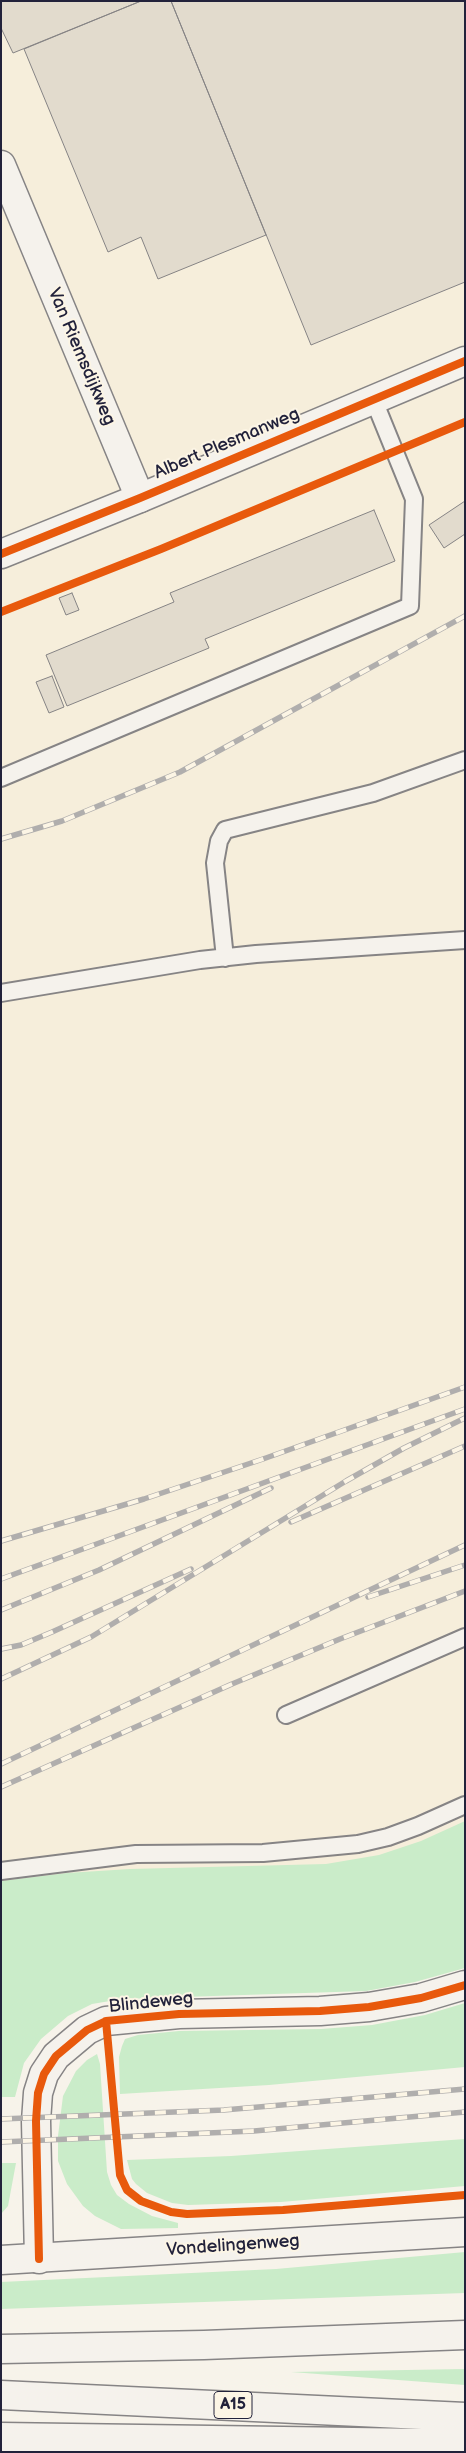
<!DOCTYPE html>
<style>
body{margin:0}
#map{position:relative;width:466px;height:2453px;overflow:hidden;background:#f7f3ea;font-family:"Balsamiq Sans",sans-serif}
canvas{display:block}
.frame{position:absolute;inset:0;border:2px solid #22223b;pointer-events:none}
</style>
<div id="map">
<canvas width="466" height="2453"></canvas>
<div class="frame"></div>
</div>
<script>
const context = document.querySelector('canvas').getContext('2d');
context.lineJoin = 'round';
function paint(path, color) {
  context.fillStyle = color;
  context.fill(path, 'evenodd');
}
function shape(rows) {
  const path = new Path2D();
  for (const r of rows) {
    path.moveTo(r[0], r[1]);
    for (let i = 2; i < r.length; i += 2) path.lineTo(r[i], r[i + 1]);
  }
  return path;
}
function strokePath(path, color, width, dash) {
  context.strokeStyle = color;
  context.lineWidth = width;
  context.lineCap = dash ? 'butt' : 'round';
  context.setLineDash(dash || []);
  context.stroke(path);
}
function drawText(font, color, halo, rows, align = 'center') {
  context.font = font + ' "Balsamiq Sans",sans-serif';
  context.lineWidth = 4;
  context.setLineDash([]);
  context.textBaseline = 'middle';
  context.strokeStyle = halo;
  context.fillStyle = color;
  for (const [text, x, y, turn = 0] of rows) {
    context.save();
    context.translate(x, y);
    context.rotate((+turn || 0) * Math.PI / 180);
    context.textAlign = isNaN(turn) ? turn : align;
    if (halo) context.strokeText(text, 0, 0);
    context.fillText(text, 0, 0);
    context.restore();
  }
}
paint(shape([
 [1,1,465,1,465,1829,389,1863,1,1901]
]), '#f6eedb');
paint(shape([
 [465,1821,465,1968,415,1982,366,1991,122,1999,92,2004,68,2016,41,2039,24,2063,15,2097,1,2097,1,1881,67,1873,130,1869,326,1864,379,1855,421,1841],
 [465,2003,465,2067,269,2085,120,2094,119,2057,122,2046,125,2039,138,2035,179,2031,321,2029,372,2025,425,2015],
 [97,2054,100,2064,107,2172,111,2185,117,2195,129,2204,152,2216,178,2223,178,2228,121,2229,95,2216,83,2206,67,2184,58,2161,58,2136,63,2096,76,2071,87,2060],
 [465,2139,465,2186,281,2202,188,2205,172,2203,147,2193,136,2184,132,2179,127,2160,231,2156],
 [1,2163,16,2163,8,2206,1,2214],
 [465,2252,465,2293,1,2309,1,2282,276,2269],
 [465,2369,465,2385,291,2372]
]), '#caecc9');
const building = shape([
 [1,1,141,1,13,53,1,28,1,1],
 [141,1,171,1,266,235,158,279,141,237,108,252,24,49,141,1],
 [171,1,465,1,465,282,311,345,171,1],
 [465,501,465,534,444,548,429,525,465,501],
 [374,510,395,561,205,639,209,648,67,706,46,655,174,602,170,593,374,510],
 [72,593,79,610,66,615,59,598,72,593],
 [52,676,64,707,49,713,36,682,52,676]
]);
paint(building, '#e2dbcd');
strokePath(building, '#868485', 1);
const service = shape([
 [1,778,410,606,414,499,373,398],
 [225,958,215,863,219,841,225,830,373,793,465,760],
 [1,993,200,960,256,954,465,940],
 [286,1715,465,1637],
 [1,1871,136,1854,263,1853,358,1844,388,1837,418,1826,465,1805]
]);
const minor = shape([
 [1,165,140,498],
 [39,2259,36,2121,38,2093,44,2074,56,2056,87,2030,106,2021,179,2014,320,2011,369,2007,421,1998,465,1985]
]);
const tertiary = shape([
 [1,554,140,498,465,361]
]);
const secondary = shape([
 [1,2260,465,2232]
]);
const motorway = shape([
 [1,2349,204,2345,465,2335],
 [1,2395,465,2417],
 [1,2437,423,2443,465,2442]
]);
strokePath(service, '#868485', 20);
strokePath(minor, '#868485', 31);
strokePath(tertiary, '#868485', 31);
strokePath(secondary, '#868485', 31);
strokePath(motorway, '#868485', 31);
strokePath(service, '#f5f2ec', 16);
strokePath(minor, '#f5f2ec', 28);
strokePath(tertiary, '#f5f2ec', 28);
strokePath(secondary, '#f5f2ec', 28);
strokePath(motorway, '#f5f2ec', 28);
const rail = shape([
 [1,839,62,821,180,772,465,616],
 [291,1522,465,1446],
 [1,1541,144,1499,263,1459,465,1387],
 [1,1579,465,1409],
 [368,1597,465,1565],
 [1,1610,99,1570,271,1488],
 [1,1649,21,1645,52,1632,191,1569],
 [1,1679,91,1637,346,1481,404,1448,465,1418],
 [1,1764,465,1545],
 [1,1787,232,1684,340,1639,465,1591],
 [1,2119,224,2110,465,2089],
 [1,2142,254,2131,465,2112]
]);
strokePath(rail, '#b0aead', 5.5);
strokePath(rail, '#fcf5e5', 4, [11]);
strokePath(shape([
 [1,554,140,498,465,361],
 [1,612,161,549,465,422],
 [106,2021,120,2175,127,2190,141,2201,171,2212,187,2214,283,2210,465,2195],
 [39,2259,36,2121,38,2093,44,2074,56,2056,87,2030,106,2021,179,2014,320,2011,369,2007,421,1998,465,1985]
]), '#e8590c', 8);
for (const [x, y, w] of [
 [233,2405,38]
]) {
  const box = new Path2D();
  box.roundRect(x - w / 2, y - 13.5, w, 27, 4);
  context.fillStyle = '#fcf5e5';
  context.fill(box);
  strokePath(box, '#22223b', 1);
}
drawText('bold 16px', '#22223b', null, [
 ["A15",233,2405]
]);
drawText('18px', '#22223b', '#fcf5e5', [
 ["Van Riemsdijkweg",81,357,67],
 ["Albert Plesmanweg",227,444,-23],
 ["Blindeweg",151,2003,-6],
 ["Vondelingenweg",233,2246,-4]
]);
</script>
